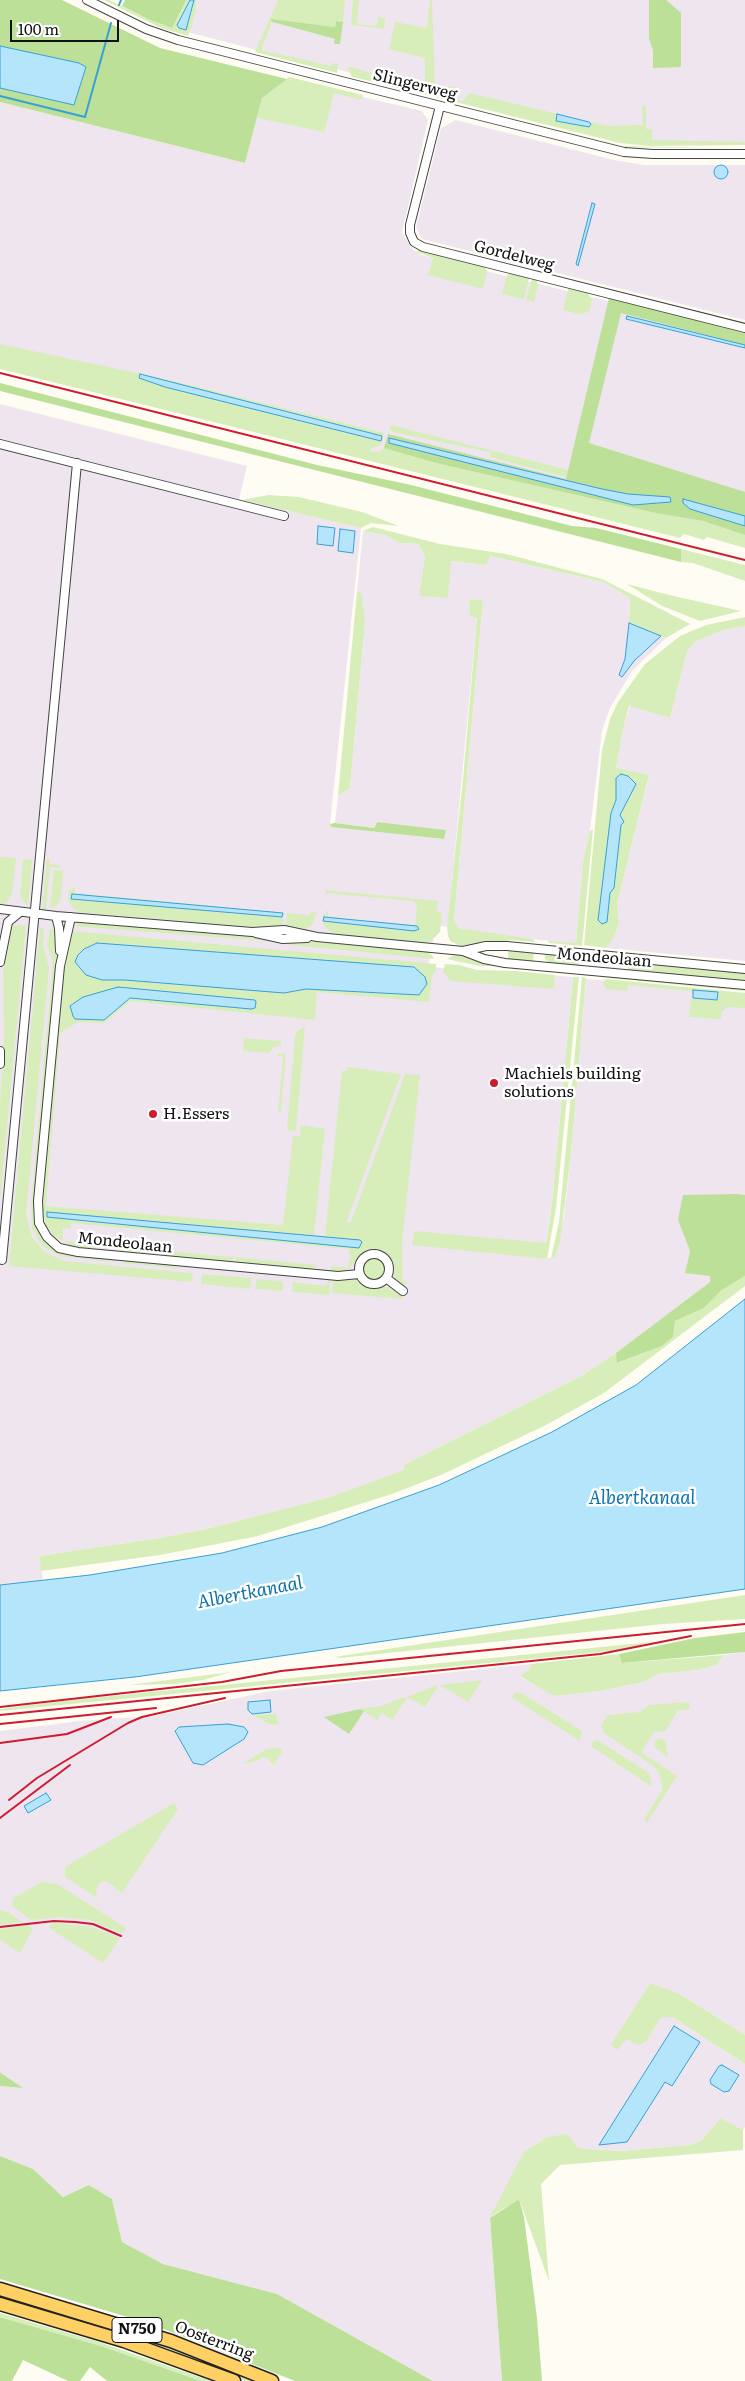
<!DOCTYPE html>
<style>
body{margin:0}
#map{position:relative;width:745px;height:2381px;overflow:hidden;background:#fffcf4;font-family:Literata,serif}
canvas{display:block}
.scale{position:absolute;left:10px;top:20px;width:109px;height:22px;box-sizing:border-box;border:2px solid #111;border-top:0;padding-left:6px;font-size:15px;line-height:18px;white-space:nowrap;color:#111;-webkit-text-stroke:4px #fff;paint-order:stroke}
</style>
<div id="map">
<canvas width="745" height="2381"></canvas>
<div class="scale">100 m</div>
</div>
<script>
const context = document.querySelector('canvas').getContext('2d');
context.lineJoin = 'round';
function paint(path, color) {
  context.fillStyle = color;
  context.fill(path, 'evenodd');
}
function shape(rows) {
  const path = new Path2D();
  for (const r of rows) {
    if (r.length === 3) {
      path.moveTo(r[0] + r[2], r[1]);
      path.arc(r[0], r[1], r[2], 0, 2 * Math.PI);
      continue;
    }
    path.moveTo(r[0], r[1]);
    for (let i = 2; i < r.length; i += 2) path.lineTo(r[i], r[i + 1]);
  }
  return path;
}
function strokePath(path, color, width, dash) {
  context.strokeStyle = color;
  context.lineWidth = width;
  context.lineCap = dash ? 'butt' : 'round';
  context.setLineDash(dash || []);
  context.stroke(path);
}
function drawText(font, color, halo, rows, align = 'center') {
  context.font = font + ' Literata,serif';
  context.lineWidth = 5;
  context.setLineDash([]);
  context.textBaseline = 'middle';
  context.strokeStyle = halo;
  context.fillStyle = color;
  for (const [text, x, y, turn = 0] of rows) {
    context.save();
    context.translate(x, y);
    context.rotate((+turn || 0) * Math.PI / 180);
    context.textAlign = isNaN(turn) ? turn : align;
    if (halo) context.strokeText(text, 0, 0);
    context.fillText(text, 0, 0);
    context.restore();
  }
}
paint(shape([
 [186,0,278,0,257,50,172,28],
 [345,0,745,0,745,143,626,142,260,50,272,22,335,39],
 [287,79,422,111,428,120,402,232,411,248,421,255,745,335,745,541,659,528,0,363,0,102,245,163,262,98],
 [456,120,614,160,644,165,745,165,745,320,422,239,416,227,441,128],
 [0,404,247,466,239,499,361,528,330,824,331,827,444,839,446,830,376,822,374,828,335,823,338,796,350,788,365,623,357,592,363,531,386,535,399,543,418,544,425,556,419,596,451,561,486,565,489,556,603,582,630,598,629,623,666,638,632,671,610,708,602,731,590,831,583,863,576,944,506,936,459,928,454,921,483,600,470,599,470,616,477,617,449,913,447,927,436,925,428,966,484,975,510,972,573,977,552,1203,543,1259,555,1257,564,1216,571,1155,586,979,745,994,745,1195,738,1194,678,1220,690,1251,686,1270,711,1276,710,1282,616,1353,581,1376,405,1464,405,1470,330,1497,202,1530,153,1539,39,1556,43,1580,0,1585],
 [745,626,745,961,606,948,615,936,619,923,617,904,649,776,616,768,623,730,630,706,670,718,687,651,695,642,724,630],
 [745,1652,745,2035,680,1994,626,2039,647,2041,659,2020,664,2017,672,2017,745,2064,745,2127,743,2130,721,2118,701,2141,689,2145,620,2151,578,2148,490,2218,502,2381,433,2381,277,2294,163,2264,122,2242,112,2199,89,2185,63,2197,33,2169,0,2156,0,2086,22,2088,0,2072,0,1731,80,1721,154,1716,270,1691,531,1664,530,1669,520,1677,556,1696,599,1691,644,1682,659,1674,699,1670,716,1665,724,1655]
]), '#eee5ef');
paint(shape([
 [104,0,109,0,150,20,172,28,186,0,196,0,195,15,188,36,161,28],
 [278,0,345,0,343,22,336,21,335,27,270,20,272,22,261,50,331,66,332,63,338,64,337,73,255,52],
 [353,0,359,0,357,24,377,26,378,17,385,18,384,29,351,25],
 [430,0,432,0,435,85,454,87,457,89,455,99,463,101,470,93,608,126,643,125,642,106,646,106,646,129,652,129,652,140,745,142,745,145,649,146,620,143,387,85,385,79,388,73,390,73,390,78,425,87,425,58,389,49,395,22,427,28],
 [347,66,378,75,374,82,352,77],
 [289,77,363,95,361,100,334,93,324,132,257,118,262,98],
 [442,101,622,146,745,149,623,147],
 [418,250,484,266,487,271,483,289,428,275,433,258,416,252],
 [511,273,529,278,524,299,502,294,507,275],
 [532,278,536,279,538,284,534,302,526,300],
 [569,287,587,292,592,300,589,313,584,312,583,315,563,310],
 [0,344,174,381,384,433,381,445,371,448,371,452,379,452,384,448,436,463,656,513,703,521,745,535,745,548,707,537,704,540,684,534,680,538,0,369],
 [391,425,568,470,566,477,490,457,490,452,397,433,389,430],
 [269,495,299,497,362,512,399,526,371,523,361,528,242,500],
 [373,527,440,544,506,554,602,579,690,624,666,638,629,623,630,598,603,582,490,556,486,565,451,561,448,598,419,596,425,556,418,544,399,543,386,535,363,531],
 [681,549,745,565,745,581,693,563,681,562],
 [627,584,669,595,741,611,700,621,662,606],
 [357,591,362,594,365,622,350,788,338,796],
 [469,599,483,600,454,921,459,928,533,939,535,942,509,940,506,942,460,946,450,941,448,936,447,927,463,779,477,618,470,616],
 [745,617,745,626,724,630,695,642,687,651,670,718,629,706,623,730,616,768,649,775,617,904,619,923,615,936,606,948,584,945,602,750,610,719,618,702,645,664,680,636,706,625],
 [593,829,582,946,549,943,548,941,576,943,583,862,590,831],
 [0,857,16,858,12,894,6,903,0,905],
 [47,858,50,859,49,864,60,865,59,868,50,867,46,909,42,910],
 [23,859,32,860,28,907,20,896],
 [54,870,63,871,61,898,58,904,50,909],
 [73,887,75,887,75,893,284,913,282,928,262,928,79,912,71,906,68,899,69,890,72,890],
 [326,890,438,901,437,912,442,913,440,932,431,941,426,943,334,935,324,926,323,914,326,914,326,911,328,911,328,917,415,925,417,905,413,901,325,893],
 [311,912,316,912,314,921,310,927,299,931,286,929,287,913,310,915],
 [81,921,254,936,281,942,72,926],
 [10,925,26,926,0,1202,0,1105,4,1036,3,970],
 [40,928,44,929,43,945,49,968,26,1215,32,1237,43,1251,63,1261,191,1273,193,1276,192,1282,9,1266],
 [50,929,56,930,57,954,34,1222,42,1240,55,1251,69,1254,116,1259,113,1262,60,1256,41,1245,32,1228,31,1207,53,963,47,945],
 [71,931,436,964,436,971,432,975,429,1002,317,992,315,1020,130,1001,104,1023,78,1022,60,1033,46,1206,283,1225,293,1136,300,1136,301,1125,325,1129,314,1235,325,1236,342,1071,347,1071,348,1067,401,1074,346,1223,351,1222,405,1074,420,1075,402,1242,403,1281,407,1282,404,1286,395,1278,392,1262,387,1253,379,1249,370,1249,363,1252,349,1269,339,1272,330,1271,331,1266,348,1268,351,1255,349,1254,349,1249,71,1223,70,1229,63,1228,63,1241,90,1244,91,1239,96,1239,95,1247,92,1247,91,1249,73,1247,54,1236,46,1226,42,1207,62,976,69,932],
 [285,941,320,942,424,951,432,955,434,959,291,945,286,944],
 [508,950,534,952,533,962,508,960],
 [545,953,579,957,579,967,551,964,545,959],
 [456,954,461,954,504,966,479,966,447,959],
 [626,961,745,972,745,983,630,971,624,963],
 [445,964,459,965,477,970,515,971,555,975,554,989,450,981,443,971],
 [611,975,745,988,745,991,608,978],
 [573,977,579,977,556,1208,547,1259,412,1245,414,1231,546,1243,552,1203],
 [582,977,586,978,571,1155,560,1242,555,1257,551,1258,559,1222],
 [606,979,745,993,745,1008,727,1007,721,1012,721,1019,689,1017,692,991,628,985,627,991,606,989,603,984],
 [305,1027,296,1131,287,1130,295,1035,298,1030],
 [244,1038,281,1041,281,1045,273,1047,269,1053,243,1051],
 [278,1053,286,1054,281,1112,278,1112,283,1057,277,1056],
 [121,1247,233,1257,233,1262,120,1252],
 [236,1257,316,1265,316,1267,313,1267,313,1270,235,1263],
 [374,1269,11],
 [120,1259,180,1265,180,1268,122,1263],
 [202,1274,251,1278,250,1289,201,1284],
 [745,1276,745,1286,604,1393,546,1425,441,1475,392,1494,258,1536,160,1555,41,1571,39,1556,153,1539,202,1530,330,1497,404,1470,405,1464,581,1376,616,1353,618,1363,662,1346,673,1337,675,1321,704,1308,722,1290],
 [257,1279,281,1281,283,1284,283,1291,255,1289],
 [330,1279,329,1295,292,1292,293,1282,325,1286],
 [333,1279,355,1280,369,1288,385,1286,403,1296,403,1299,332,1293],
 [745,1595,745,1619,663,1624,341,1658,334,1657],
 [651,1642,621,1650,0,1711,0,1709,62,1701],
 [619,1654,623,1663,724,1655,716,1665,699,1670,659,1674,644,1682,600,1691,556,1696,550,1694,520,1676,530,1669,531,1664],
 [231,1672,203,1680,175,1684,129,1685],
 [482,1680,468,1702,440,1685],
 [436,1685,438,1686,425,1707,407,1697],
 [516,1693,521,1693,582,1731,580,1741,511,1697],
 [401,1698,407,1698,392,1720,382,1713,377,1720,360,1709,381,1706],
 [689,1702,690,1709,677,1711,666,1731,654,1732,641,1752,677,1776,646,1824,645,1818,663,1789,660,1776,655,1767,604,1733,601,1725,608,1715,640,1712,649,1705],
 [276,1714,278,1725,269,1724,253,1715],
 [659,1738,666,1741,668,1757,654,1747,655,1740],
 [597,1740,649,1773,652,1787,592,1747,591,1743],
 [279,1748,283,1750,274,1765,269,1761,269,1758,261,1757,260,1760,242,1764,267,1749],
 [174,1803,178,1809,122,1893,106,1881,99,1883,96,1890,97,1898,65,1877,65,1867],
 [42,1882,57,1884,126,1928,122,1933,89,1920,61,1917,31,1920,12,1906,13,1898],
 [0,1910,8,1912,22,1922,0,1925],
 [52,1923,92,1927,120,1938,103,1963,49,1928],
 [27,1925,33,1929,20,1953,0,1940,0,1929],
 [650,1983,680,1994,745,2035,745,2064,672,2017,664,2017,659,2020,647,2041,639,2045,626,2039,617,2050,611,2045],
 [721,2118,743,2130,743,2150,560,2165,541,2184,549,2281,519,2199,490,2217,524,2152,548,2137,567,2134,578,2148,620,2151,689,2145,701,2141],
 [0,2293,190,2352,260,2381,245,2381,214,2369,0,2300],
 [0,2313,99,2342,211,2381,201,2381,101,2346,0,2317]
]), '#d8eeba');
paint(shape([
 [0,0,62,0,160,48,287,79,262,98,245,163,0,102],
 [125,0,186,0,172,28,150,20,122,6],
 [649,0,666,0,681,13,681,67,653,68,653,50,649,39],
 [270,19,335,27,336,21,343,22,340,44,334,44,335,39,272,22],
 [609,298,745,333,745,345,621,313,589,443,745,492,745,535,703,521,656,513,436,463,384,448,388,434,566,479],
 [0,383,317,465,411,485,572,526,596,528,681,549,681,562,0,391],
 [377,822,446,830,444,839,331,827,330,824,335,823,374,828],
 [738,1194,745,1195,745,1276,722,1290,704,1308,675,1321,673,1337,662,1346,617,1363,616,1353,710,1282,710,1276,685,1273,690,1251,678,1220,683,1195],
 [745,1632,745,1652,622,1663,619,1654,695,1638],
 [360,1709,364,1711,349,1734,324,1717],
 [0,2072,1,2073,23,2088,0,2086],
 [0,2156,33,2169,63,2197,89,2185,112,2199,122,2242,163,2264,277,2294,433,2381,295,2381,151,2324,0,2279],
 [519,2199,524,2217,537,2318,542,2381,502,2381,490,2218],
 [0,2317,101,2346,201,2381,107,2381,90,2367,80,2381,68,2381,23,2360,12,2381,0,2381]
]), '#bce098');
const water = shape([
 [190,0,194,0,186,30,179,28,177,25,190,0],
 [0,46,79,63,86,67,74,105,0,88,0,46],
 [557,114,589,122,591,124,589,127,556,121,557,114],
 [721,172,7],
 [592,203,595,204,578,266,576,264,592,203],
 [627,316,745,345,745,348,626,319,627,316],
 [140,374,382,436,381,441,165,387,139,378,140,374],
 [389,438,602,489,628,494,670,497,671,502,633,505,389,443,389,438],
 [683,499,745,516,745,526,690,509,683,503,683,499],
 [318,526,335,528,333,546,317,544,318,526],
 [340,529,355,531,353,553,338,551,340,529],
 [629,623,661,636,634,661,622,677,619,675,625,659,629,623],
 [621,774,628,776,636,784,620,815,624,822,621,825,614,888,610,893,607,922,602,924,598,920,611,813,616,800,616,778,621,774],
 [72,894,283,913,282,917,71,899,72,894],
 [324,917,417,926,419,929,414,931,323,921,324,917],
 [97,943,414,967,425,977,427,984,419,995,306,989,284,993,125,980,102,980,86,975,75,962,78,955,84,949,97,943],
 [118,987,255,1000,256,1002,255,1008,251,1009,130,998,104,1020,75,1019,73,1016,70,1006,83,997,118,987],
 [693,990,718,992,717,1000,693,998,693,990],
 [47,1212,360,1240,362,1242,359,1248,47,1217,47,1212],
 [745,1299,745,1589,135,1677,0,1691,0,1585,90,1575,222,1553,322,1527,439,1485,552,1432,636,1385,745,1299],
 [270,1700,271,1712,252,1714,248,1710,248,1702,270,1700],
 [228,1724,244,1727,248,1732,244,1739,203,1765,193,1763,175,1731,179,1727,228,1724],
 [46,1793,51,1800,28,1813,24,1806,46,1793],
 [674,2026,700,2042,672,2086,665,2082,627,2142,599,2145,674,2026],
 [722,2065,739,2075,729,2091,724,2092,711,2084,710,2080,719,2066,722,2065]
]);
paint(water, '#b5e5fb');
strokePath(water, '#36a0d8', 1);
strokePath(shape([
 [119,5,121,0],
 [0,96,85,117,111,23]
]), '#36a0d8', 2);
const minor = shape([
 [87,0,146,29,178,40,624,152,653,154,745,154],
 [440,106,410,225,410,233,414,242,423,247,745,328],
 [0,444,284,516],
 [0,909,56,916,252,932,284,930,317,937,463,951],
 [56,916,59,928,60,951],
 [71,917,60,966,38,1201,39,1223,47,1237,59,1248,78,1252,338,1276,359,1274],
 [256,933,283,939,307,938],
 [0,962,8,922,20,912],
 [745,969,507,946,486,946,463,951,484,959,505,963,745,985],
 [0,1051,0,1064],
 [374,1269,15],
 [2,1260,77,463],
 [386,1278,403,1291]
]);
const primary = shape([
 [0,2289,171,2341,272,2381],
 [0,2304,124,2341,234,2381]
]);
strokePath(minor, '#444', 10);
strokePath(primary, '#222', 15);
strokePath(minor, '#fff', 8);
strokePath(primary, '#ffd164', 12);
strokePath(shape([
 [0,373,745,560],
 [0,1707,222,1682,281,1671,745,1624],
 [0,1715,600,1654,691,1636],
 [0,1724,156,1708],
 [0,1743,67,1734,111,1717],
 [9,1800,37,1778,128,1723,142,1717,225,1698],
 [0,1818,70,1765],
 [0,1927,54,1921,75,1922,93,1924,121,1936]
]), '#cd1c2f', 2);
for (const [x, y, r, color] of [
 [494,1083,5,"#cd1c2f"],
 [153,1114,5,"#cd1c2f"]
]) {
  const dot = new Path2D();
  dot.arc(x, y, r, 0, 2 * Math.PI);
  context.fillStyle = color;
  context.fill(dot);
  strokePath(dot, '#fff', 2);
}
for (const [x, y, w] of [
 [137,2330,50]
]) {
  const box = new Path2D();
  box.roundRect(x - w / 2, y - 12.5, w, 25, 4);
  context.fillStyle = '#fff';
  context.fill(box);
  strokePath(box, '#111', 1);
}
drawText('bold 15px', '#111', null, [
 ["N750",137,2330]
]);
drawText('16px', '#111', '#fff', [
 ["Slingerweg",415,85,14],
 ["Gordelweg",514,256,14],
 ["Mondeolaan",604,958,5],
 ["Mondeolaan",125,1243,6],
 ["Oosterring",214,2341,21]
]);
drawText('16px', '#111', '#fff', [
 ["Machiels building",504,1074],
 ["solutions",504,1092],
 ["H.Essers",163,1114]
], 'left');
drawText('italic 18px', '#0e72ae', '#fff', [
 ["Albertkanaal",642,1499],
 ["Albertkanaal",250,1593,-11]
]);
</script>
